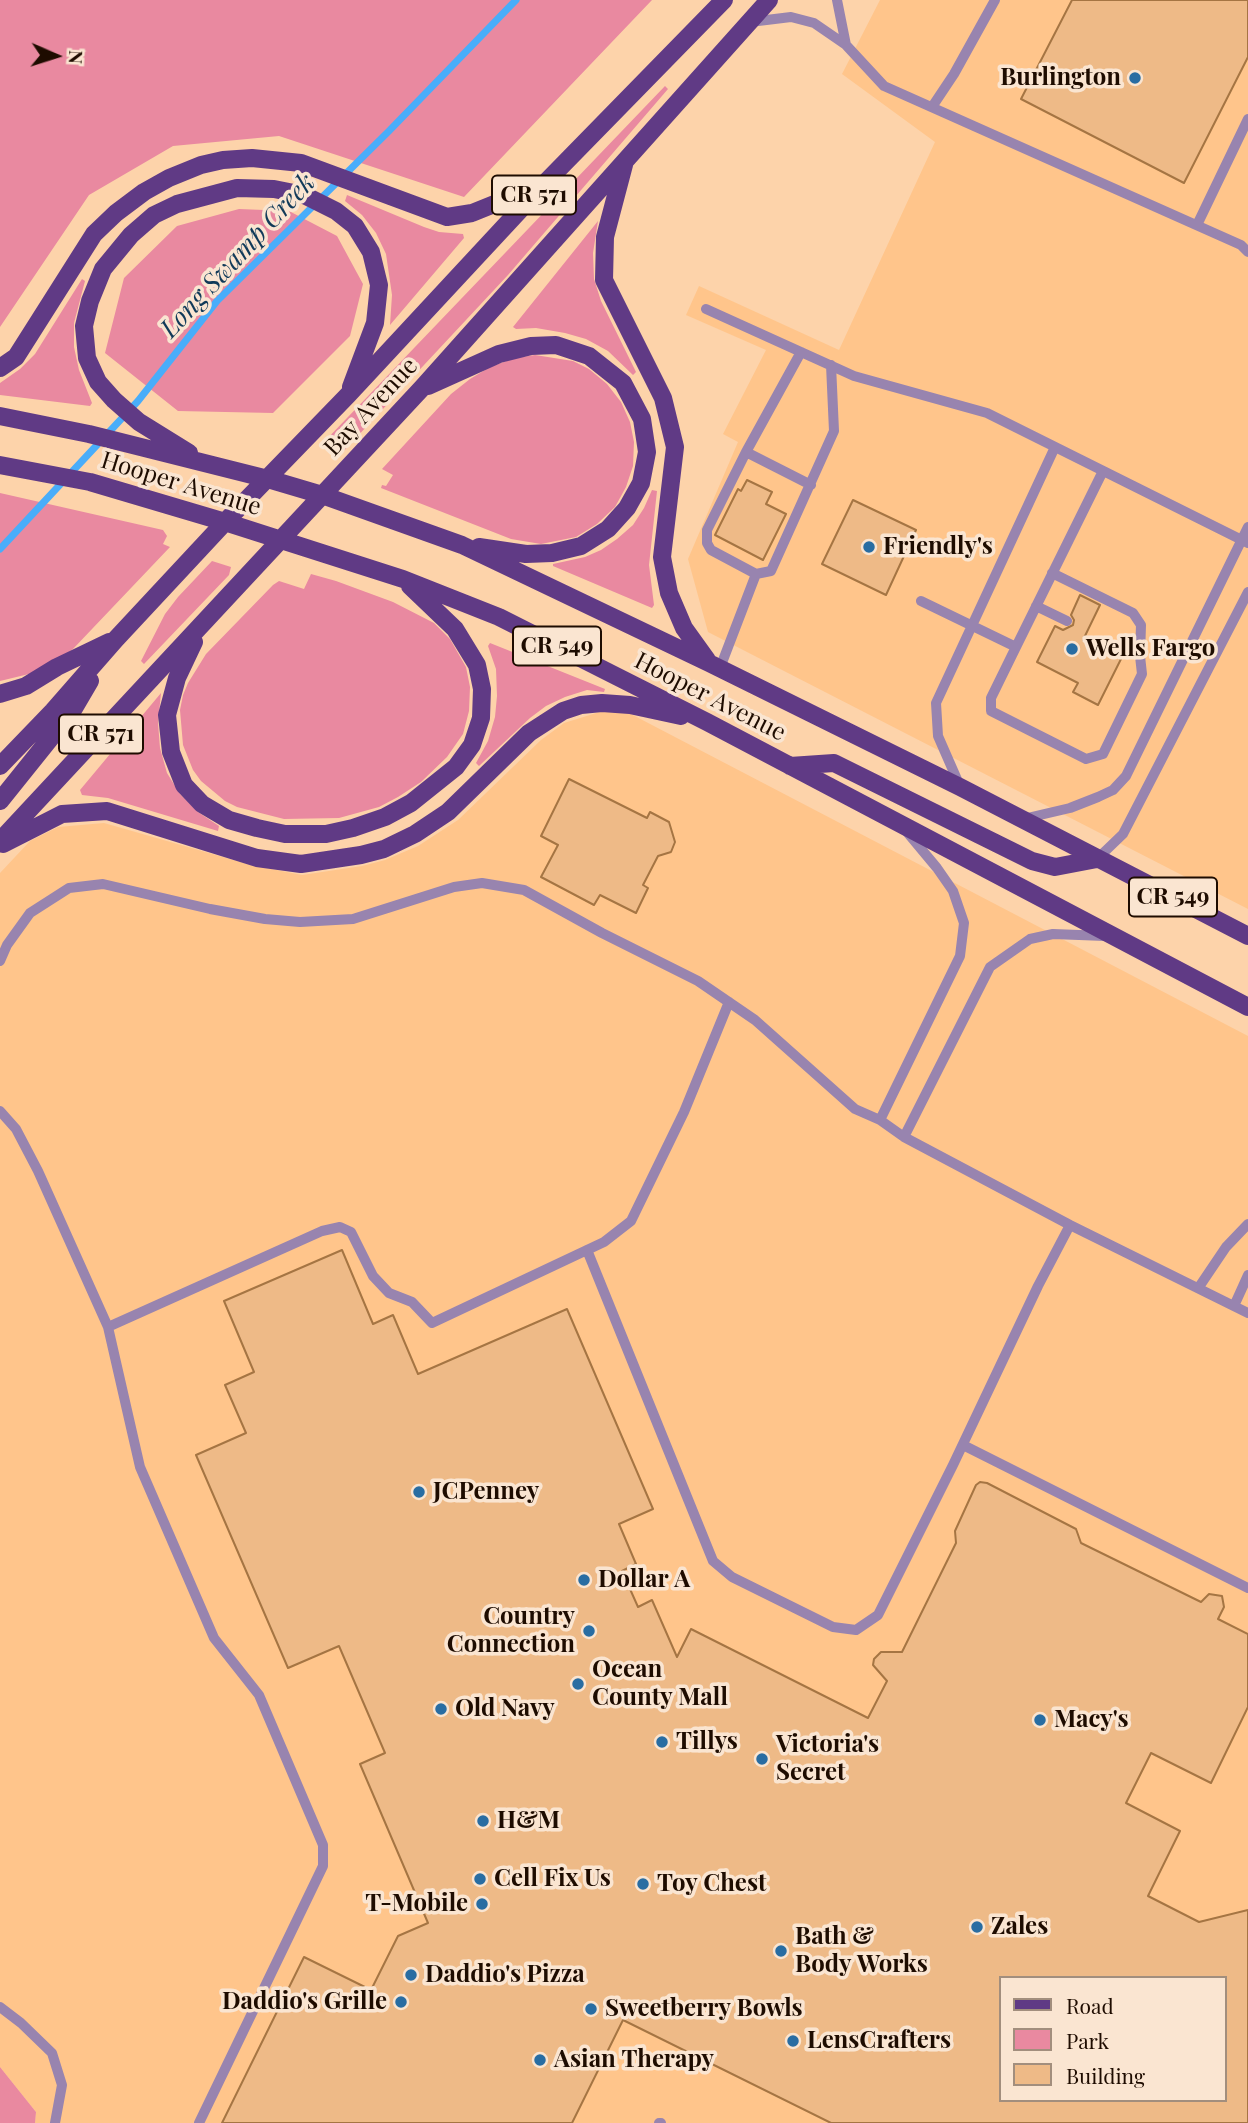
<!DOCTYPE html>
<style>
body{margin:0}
#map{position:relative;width:1248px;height:2123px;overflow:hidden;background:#fdd3aa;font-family:"Playfair Display",serif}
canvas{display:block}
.legend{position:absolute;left:999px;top:1976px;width:228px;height:126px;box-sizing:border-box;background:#fae5d1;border:2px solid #a28e7d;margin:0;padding:9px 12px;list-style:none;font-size:21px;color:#1e0c00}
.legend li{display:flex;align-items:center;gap:14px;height:35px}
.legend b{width:35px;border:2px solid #a28e7d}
.north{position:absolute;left:21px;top:21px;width:70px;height:70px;-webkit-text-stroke:5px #fae5d1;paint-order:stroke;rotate:93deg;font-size:19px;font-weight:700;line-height:28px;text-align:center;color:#1e0c00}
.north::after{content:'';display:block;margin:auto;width:24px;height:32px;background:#1e0c00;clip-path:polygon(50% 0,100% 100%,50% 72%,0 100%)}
</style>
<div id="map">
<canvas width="1248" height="2123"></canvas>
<ul class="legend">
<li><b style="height:9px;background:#603a85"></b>Road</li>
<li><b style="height:19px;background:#e989a0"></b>Park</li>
<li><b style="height:19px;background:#eeba87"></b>Building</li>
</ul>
<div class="north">N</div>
</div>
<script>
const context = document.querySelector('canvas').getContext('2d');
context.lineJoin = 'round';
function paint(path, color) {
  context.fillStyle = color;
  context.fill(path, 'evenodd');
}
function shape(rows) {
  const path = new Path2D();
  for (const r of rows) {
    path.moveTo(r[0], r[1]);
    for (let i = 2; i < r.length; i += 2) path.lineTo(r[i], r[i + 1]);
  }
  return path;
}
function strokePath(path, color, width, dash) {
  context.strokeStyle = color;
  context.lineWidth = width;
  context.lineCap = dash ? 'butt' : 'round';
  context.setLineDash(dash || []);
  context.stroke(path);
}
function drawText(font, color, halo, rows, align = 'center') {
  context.font = font + ' "Playfair Display",serif';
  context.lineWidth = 7;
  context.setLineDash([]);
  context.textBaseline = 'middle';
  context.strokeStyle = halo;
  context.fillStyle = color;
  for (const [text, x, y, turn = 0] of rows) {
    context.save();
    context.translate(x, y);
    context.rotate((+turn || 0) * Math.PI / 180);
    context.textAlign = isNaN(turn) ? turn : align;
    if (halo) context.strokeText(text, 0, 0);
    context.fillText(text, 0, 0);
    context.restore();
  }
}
paint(shape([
 [880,0,1248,0,1248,909,708,632,688,559,738,442,723,434,766,350,686,315,699,286,839,350,935,142,842,74],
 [606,710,629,713,1248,1036,1248,2123,35,2123,36,2112,0,2067,0,873,30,841,58,827,104,823,251,865,302,875,362,866,385,860,418,846,458,820,541,740,564,723],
 [1001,1978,1225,1978,1225,2100,1001,2100]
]), '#ffc58b');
paint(shape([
 [0,0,652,0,464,197,279,136,173,146,89,195,0,327],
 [665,86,668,89,508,275,340,455,322,448,324,442],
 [347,195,424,227,439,232,463,234,464,238,390,325,392,295,386,254,376,233,362,215,345,201],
 [239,209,289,211,337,236,363,284,350,336,273,413,178,411,105,353,124,278,177,226],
 [598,221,593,253,594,279,601,301,636,372,633,375,608,351,586,339,565,333,536,328,516,329,513,327],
 [82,279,85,281,74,323,74,347,79,370,92,403,90,406,0,395,0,383,20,369,35,354],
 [535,355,573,361,589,369,607,384,621,402,630,422,634,442,633,466,626,487,615,507,597,524,576,537,541,544,511,539,381,488,382,485,386,486,393,475,382,469,451,394,470,379,490,367,515,358],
 [652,490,657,491,649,565,654,605,652,608,553,566,553,564,585,557,601,550,617,539,633,525,644,508],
 [0,493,163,530,167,536,163,544,170,547,73,649,58,660,33,673,0,681],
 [212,561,231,567,229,575,144,664,141,661,165,614,178,597],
 [311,574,336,581,393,602,434,623,450,639,466,667,470,687,469,711,463,734,447,757,421,782,398,797,379,807,339,818,284,819,237,807,225,801,201,781,193,770,183,745,180,710,183,695,188,683,206,654,273,585,279,581,304,589],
 [490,643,605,689,604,692,587,690,565,697,546,706,530,718,479,766,476,763,488,741,495,717,497,696,496,669,488,646],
 [161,693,158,723,160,748,167,773,180,794,198,812,219,826,218,831,108,798,82,795,80,790],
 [0,2067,36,2112,35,2123,0,2123]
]), '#e989a0');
strokePath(shape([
 [0,549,138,401,217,301,389,131,516,0]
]), '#49adfa', 7);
const building = shape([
 [1072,0,1248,0,1248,57,1184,183,1021,99,1072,0],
 [747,480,772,492,766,504,786,514,763,560,715,535,738,489,741,491,747,480],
 [853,500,916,530,886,595,822,564,853,500],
 [1080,595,1100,605,1083,640,1121,659,1098,705,1073,692,1078,683,1037,662,1055,626,1063,630,1073,625,1074,620,1071,615,1080,595],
 [569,779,647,818,650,812,669,822,675,842,671,852,658,856,643,885,648,888,636,913,600,895,594,905,541,877,558,845,541,836,569,779],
 [342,1250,373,1324,393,1315,418,1374,567,1309,653,1509,619,1524,636,1564,622,1571,638,1607,652,1600,677,1657,691,1629,868,1718,887,1681,873,1665,874,1659,881,1652,902,1652,956,1543,955,1531,976,1485,980,1482,987,1483,1076,1529,1081,1543,1201,1602,1209,1594,1222,1596,1224,1607,1218,1619,1248,1634,1248,1707,1211,1783,1151,1753,1126,1803,1180,1831,1148,1896,1199,1922,1248,1910,1248,2123,831,2123,623,2020,572,2123,222,2123,304,1957,371,1990,398,1936,428,1923,360,1764,385,1753,339,1646,288,1668,196,1455,246,1433,225,1385,254,1372,224,1301,342,1250],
 [1001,1978,1225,1978,1225,2100,1001,2100,1001,1978]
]);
paint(building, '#eeba87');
strokePath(building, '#a57543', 2);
strokePath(shape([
 [837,0,846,45],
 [750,22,791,17,814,23,846,45,884,86,1241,245,1248,252],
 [932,107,954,74,995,0],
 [1197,225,1248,119],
 [706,309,854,376,987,413,1248,543],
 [801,352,746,452,707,530,707,543,711,550,756,574,771,571,834,431,831,365],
 [746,452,811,485],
 [921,601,1016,647,1103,471],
 [1036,606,1067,621],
 [1016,647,991,698,991,711,1086,759,1103,754,1142,674,1140,656,1141,625,1133,613,1052,573],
 [720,668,756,574],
 [959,784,938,736,936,703,1055,447],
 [1023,819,1070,808,1098,797,1113,790,1126,776,1248,527],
 [1097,859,1123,834,1248,592],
 [0,961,7,945,30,913,69,888,103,884,210,909,265,919,300,922,353,919,454,887,482,883,524,890,602,933,698,981,755,1020,855,1109,880,1120,904,1137,1070,1225,1248,1313],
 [0,1111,16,1129,38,1171,108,1327,322,1231,340,1227,351,1232,373,1276,389,1293,412,1302,432,1323,604,1242,631,1221,684,1112,729,1002],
 [880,1120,960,956,964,923,953,891,937,868,907,832],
 [904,1137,990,967,1030,939,1053,934,1105,936],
 [587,1250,713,1561,732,1577,833,1627,856,1630,878,1615,953,1465,1038,1286,1070,1225],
 [1199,1287,1226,1247,1248,1224],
 [1234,1306,1248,1275],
 [108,1327,140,1467,214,1638,259,1695,323,1845,323,1866,199,2123],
 [963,1445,1248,1588],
 [0,2007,21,2023,52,2053,62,2085,55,2123],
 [659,2123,661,2123]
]), '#9884af', 10);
strokePath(shape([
 [624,165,605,237,604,280,663,398,675,447,662,557,669,593,684,628,707,660],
 [0,368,16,357,94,234,116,213,144,192,169,178,201,165,223,160,252,158,301,163,447,217,472,213,539,186],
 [428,386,499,354,531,346,556,345,589,356,623,383,642,419,647,452,641,483,627,508,608,529,581,546,552,553,526,554,479,547],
 [0,416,89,434,268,479,322,495,462,545,709,663,960,787,1248,936],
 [189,453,139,422,114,400,98,382,87,358,84,326,90,301,103,269,131,235,154,215,177,204,237,188,274,189,304,195,336,211,355,226,371,252,379,285,375,323,351,387],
 [0,465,90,482,225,522,403,579,499,617,707,722,1248,1007],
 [194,642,177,678,167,715,171,752,184,785,202,804,229,820,257,828,285,834,326,834,353,828,385,817,411,803,456,767,472,745,481,718,482,689,477,665,455,629,410,586],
 [0,694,26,686,57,667,109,642],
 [0,766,53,711,116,639,225,522,348,395,545,183,724,0],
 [790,766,834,763,1032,861,1055,867,1097,859],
 [0,801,73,710,90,681],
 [0,841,422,388,769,0],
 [3,844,62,814,107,811,257,858,301,864,361,855,384,849,415,834,448,812,529,733,563,711,581,705,602,703,630,705,681,716]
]), '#603a85', 18);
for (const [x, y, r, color] of [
 [1135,78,7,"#296da2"],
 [869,547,7,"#296da2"],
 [1072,649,7,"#296da2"],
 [419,1492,7,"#296da2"],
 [584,1580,7,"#296da2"],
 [589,1631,7,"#296da2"],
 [578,1684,7,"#296da2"],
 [441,1709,7,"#296da2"],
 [1040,1720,7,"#296da2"],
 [662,1742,7,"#296da2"],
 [762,1759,7,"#296da2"],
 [483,1821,7,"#296da2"],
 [480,1879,7,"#296da2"],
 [643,1884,7,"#296da2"],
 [482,1904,7,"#296da2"],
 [977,1927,7,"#296da2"],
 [781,1951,7,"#296da2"],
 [411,1975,7,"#296da2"],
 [401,2002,7,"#296da2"],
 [591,2009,7,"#296da2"],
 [793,2041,7,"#296da2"],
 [540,2060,7,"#296da2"]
]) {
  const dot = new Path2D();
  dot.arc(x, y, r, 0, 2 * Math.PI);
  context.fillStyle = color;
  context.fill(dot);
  strokePath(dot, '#fae5d1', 2.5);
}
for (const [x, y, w] of [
 [534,195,84],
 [557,646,88],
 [101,734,84],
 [1173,897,88]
]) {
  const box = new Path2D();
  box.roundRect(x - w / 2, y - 19.5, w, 39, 5);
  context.fillStyle = '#fae5d1';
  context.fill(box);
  strokePath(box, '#1e0c00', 2);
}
drawText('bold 23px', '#1e0c00', null, [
 ["CR 571",534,195],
 ["CR 549",557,646],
 ["CR 571",101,734],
 ["CR 549",1173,897]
]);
drawText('bold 24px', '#1e0c00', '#fae5d1', [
 ["Burlington",1121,78,"right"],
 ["Friendly's",883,547],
 ["Wells Fargo",1086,649],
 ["JCPenney",433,1492],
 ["Dollar A",598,1580],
 ["Country",575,1617,"right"],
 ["Connection",575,1645,"right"],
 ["Ocean",592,1670],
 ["County Mall",592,1698],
 ["Old Navy",455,1709],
 ["Macy's",1054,1720],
 ["Tillys",676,1742],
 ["Victoria's",776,1745],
 ["Secret",776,1773],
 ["H&M",497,1821],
 ["Cell Fix Us",494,1879],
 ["Toy Chest",657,1884],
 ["T-Mobile",468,1904,"right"],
 ["Zales",991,1927],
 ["Bath &",795,1937],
 ["Body Works",795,1965],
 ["Daddio's Pizza",425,1975],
 ["Daddio's Grille",387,2002,"right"],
 ["Sweetberry Bowls",605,2009],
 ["LensCrafters",807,2041],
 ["Asian Therapy",554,2060]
], 'left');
drawText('24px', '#1e0c00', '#fae5d1', [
 ["Bay Avenue",371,407,-47],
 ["Hooper Avenue",181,484,17],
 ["Hooper Avenue",710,697,27]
]);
drawText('italic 26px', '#113a59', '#fae5d1', [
 ["Long Swamp Creek",238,256,-47]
]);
</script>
